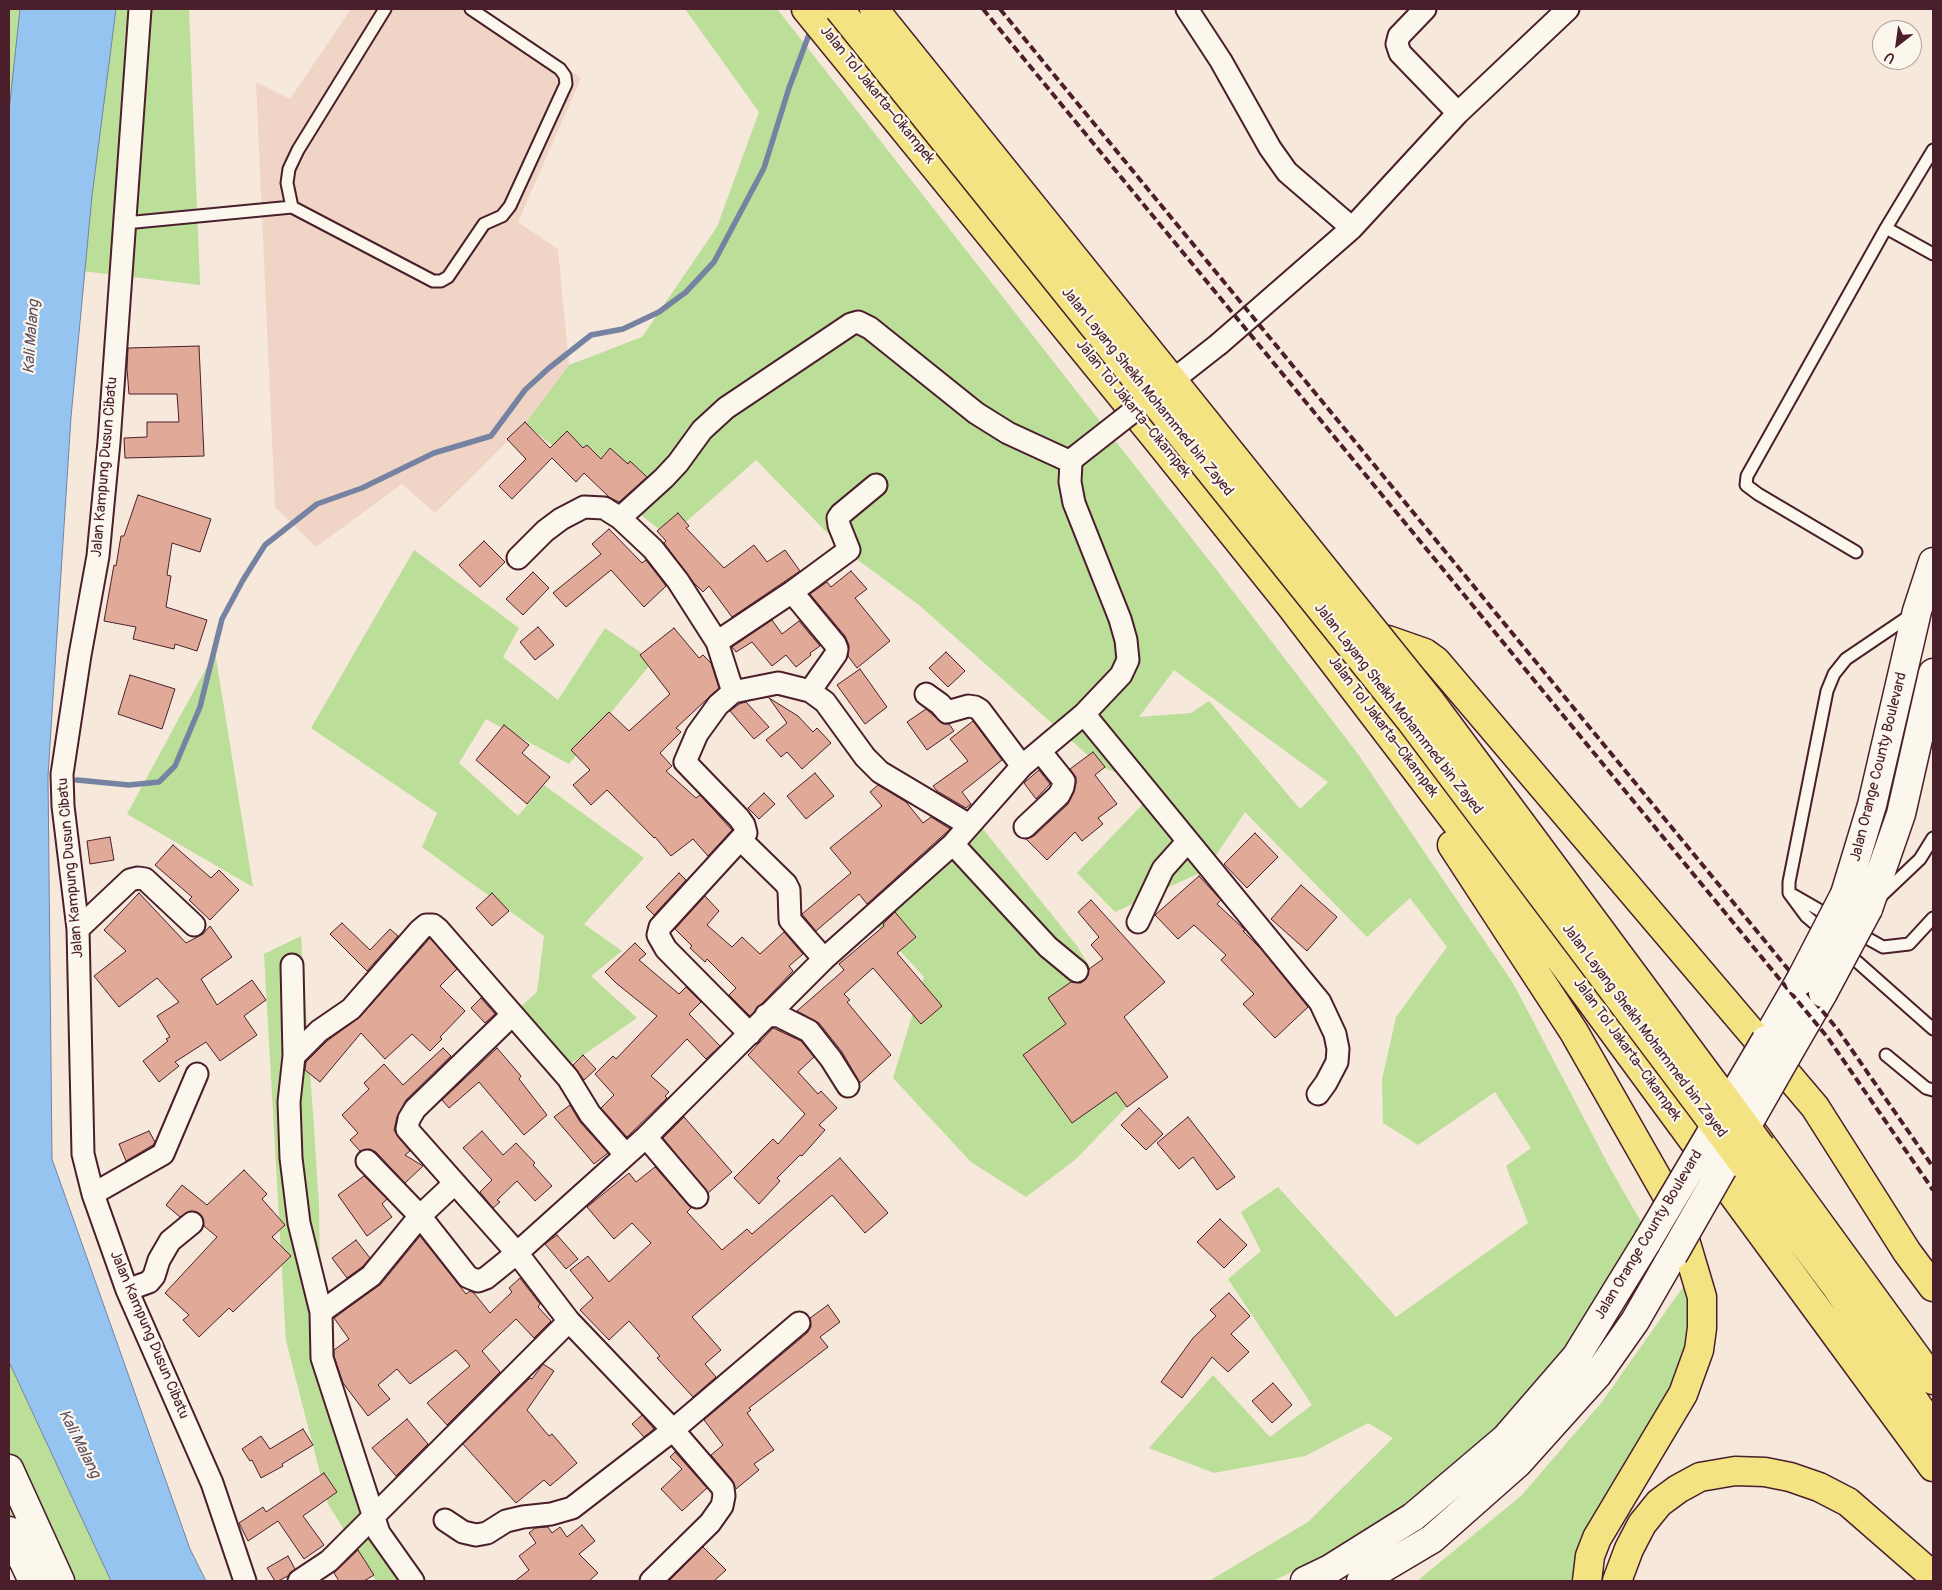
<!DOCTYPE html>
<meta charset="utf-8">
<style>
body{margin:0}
#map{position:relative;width:1942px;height:1590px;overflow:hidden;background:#f6e8db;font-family:Pangolin,sans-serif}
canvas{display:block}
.frame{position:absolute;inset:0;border:10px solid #4a1f2b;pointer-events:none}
.north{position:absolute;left:1872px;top:20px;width:50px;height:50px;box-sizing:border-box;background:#fbf7ec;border:1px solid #b4a19f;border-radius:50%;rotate:210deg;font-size:14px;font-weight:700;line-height:20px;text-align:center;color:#4a1f2b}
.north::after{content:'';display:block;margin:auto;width:18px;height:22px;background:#4a1f2b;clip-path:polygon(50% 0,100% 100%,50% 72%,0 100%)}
</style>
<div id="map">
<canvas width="1942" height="1590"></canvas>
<div class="frame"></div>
<div class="north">U</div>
</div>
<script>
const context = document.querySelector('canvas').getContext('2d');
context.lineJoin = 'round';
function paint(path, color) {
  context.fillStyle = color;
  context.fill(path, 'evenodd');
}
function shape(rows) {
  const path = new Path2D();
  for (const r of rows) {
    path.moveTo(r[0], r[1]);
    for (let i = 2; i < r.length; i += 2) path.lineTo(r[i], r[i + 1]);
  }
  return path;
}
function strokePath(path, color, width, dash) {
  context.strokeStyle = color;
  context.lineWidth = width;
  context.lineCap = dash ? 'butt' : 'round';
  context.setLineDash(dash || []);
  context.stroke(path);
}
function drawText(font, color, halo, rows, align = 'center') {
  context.font = font + ' Pangolin,sans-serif';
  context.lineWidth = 4.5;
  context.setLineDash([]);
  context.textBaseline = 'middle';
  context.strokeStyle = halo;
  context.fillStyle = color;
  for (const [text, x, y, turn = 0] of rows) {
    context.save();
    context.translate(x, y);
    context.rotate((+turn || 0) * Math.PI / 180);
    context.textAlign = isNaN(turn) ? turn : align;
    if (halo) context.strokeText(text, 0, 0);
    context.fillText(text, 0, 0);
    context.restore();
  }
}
paint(shape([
 [351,9,477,9,581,78,518,222,558,249,569,365,525,424,435,513,402,484,316,547,275,507,256,82,290,99]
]), '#f0d5c7');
paint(shape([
 [9,9,22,9,9,148],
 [116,9,189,9,200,285,82,271],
 [685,9,777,9,785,19,1222,577,1358,754,1513,983,1610,1168,1648,1234,1562,1362,1462,1466,1355,1542,1273,1581,1209,1581,1308,1522,1393,1438,1368,1423,1305,1456,1214,1473,1149,1448,1213,1375,1270,1437,1312,1405,1228,1279,1261,1251,1241,1212,1278,1187,1396,1317,1528,1223,1506,1166,1531,1148,1495,1092,1418,1145,1383,1123,1382,1080,1396,1017,1447,947,1410,898,1367,937,1245,812,1206,870,1115,912,1077,873,1159,787,1101,767,919,605,843,549,756,460,669,537,525,424,569,365,642,337,717,227,759,112],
 [1174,670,1328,782,1300,809,1209,701,1191,713,1139,717],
 [414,550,519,628,503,657,558,700,605,628,653,661,569,764,486,719,459,763,518,816,544,785,644,858,584,924,622,951,591,976,637,1018,560,1071,506,1020,537,992,544,936,422,847,437,813,311,728],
 [215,652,253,887,127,814],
 [979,824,1077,946,1157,1075,1075,1160,1026,1197,971,1162,893,1078,924,977,871,919],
 [301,936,319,1204,321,1363,380,1520,422,1581,376,1581,328,1504,286,1341,264,954],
 [1695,1270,1703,1348,1585,1581,1417,1581,1521,1496,1602,1402],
 [9,1362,91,1537,111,1581,33,1581,9,1531]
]), '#bbde98');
const water = shape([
 [20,9,116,9,92,196,71,417,48,776,52,1159,190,1549,206,1581,111,1581,9,1362,9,111,20,9]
]);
paint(water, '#94c4ef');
strokePath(water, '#7682a1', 1);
strokePath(shape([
 [77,780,129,785,159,782,175,766,200,707,222,619,243,580,265,545,317,504,362,488,434,453,491,436,525,390,549,368,591,335,623,329,659,312,686,292,714,262,764,168,789,88,811,29]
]), '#7682a1', 5.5);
const building = shape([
 [199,346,204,456,125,458,124,438,147,437,147,422,179,422,177,394,129,394,127,369,128,348,199,346],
 [525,422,550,448,567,431,583,448,587,445,601,459,610,448,628,464,630,461,647,477,619,502,609,497,584,473,576,482,552,458,512,499,499,486,526,459,507,439,525,422],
 [138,495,211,519,200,552,172,543,167,575,171,576,166,607,207,620,197,651,175,644,174,649,133,639,136,627,104,621,114,565,116,566,121,536,124,536,138,495],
 [678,513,689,526,686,528,724,568,754,545,767,562,785,550,800,571,732,617,709,586,703,592,694,583,664,543,666,541,657,531,678,513],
 [609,529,642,563,646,560,666,586,644,607,611,570,566,607,553,593,601,554,592,544,609,529],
 [484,541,505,562,480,587,459,565,484,541],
 [851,571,867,589,855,598,890,641,857,668,848,656,849,645,845,636,810,594,827,582,831,587,851,571],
 [533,572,549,588,523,615,506,599,533,572],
 [772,620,782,634,799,621,820,646,810,653,811,655,796,667,786,655,772,666,752,642,736,652,732,647,772,620],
 [538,627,554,645,535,660,520,642,538,627],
 [674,628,699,658,703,655,711,663,719,688,676,728,681,732,660,753,672,766,666,771,696,798,700,795,732,830,708,856,693,839,671,856,655,837,654,838,607,790,591,805,573,785,590,770,571,750,609,712,629,731,670,694,640,655,674,628],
 [946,652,965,671,948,687,929,668,946,652],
 [860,669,887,707,865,724,837,685,860,669],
 [130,675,175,689,162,729,118,714,130,675],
 [769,698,798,716,813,732,817,728,831,743,802,769,787,752,781,757,766,740,787,723,769,698],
 [746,702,769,727,754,739,730,711,739,704,746,702],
 [926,709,943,724,949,724,954,731,927,750,907,722,926,709],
 [973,721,1002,760,962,792,971,804,966,808,937,791,933,786,968,761,950,739,973,721],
 [504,725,529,745,522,753,550,777,527,804,476,760,504,725],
 [1093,752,1105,767,1095,775,1117,804,1098,818,1103,824,1082,841,1075,832,1047,860,1026,839,1034,836,1068,804,1074,792,1076,783,1076,777,1070,769,1093,752],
 [1039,770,1050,784,1036,799,1024,783,1039,770],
 [815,773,834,796,806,819,787,796,815,773],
 [878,785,906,802,923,823,931,817,950,829,867,904,859,894,816,931,802,914,851,873,830,848,882,806,870,792,878,785],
 [764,793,775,804,759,819,748,808,764,793],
 [1255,833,1278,857,1247,888,1224,864,1255,833],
 [110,837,114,860,90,864,87,841,110,837],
 [173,845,211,878,219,870,239,890,210,920,189,900,192,897,155,865,173,845],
 [679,873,686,880,654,915,646,907,679,873],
 [1199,876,1221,900,1217,904,1245,930,1243,931,1261,949,1308,1007,1275,1038,1243,1004,1254,994,1221,960,1226,955,1194,925,1178,939,1155,915,1199,876],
 [1301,885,1337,917,1307,951,1271,919,1301,885],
 [139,893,186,943,203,934,210,926,232,957,201,979,217,1005,252,980,266,1000,244,1016,257,1035,220,1061,206,1042,175,1062,179,1066,159,1082,143,1061,168,1041,166,1039,170,1037,157,1016,179,1002,157,978,119,1007,94,976,126,951,104,930,139,893],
 [492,893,509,911,492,926,476,908,492,893],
 [705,896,719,911,707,925,732,947,742,937,760,954,784,932,803,954,789,966,793,971,750,1016,729,995,736,988,707,959,705,962,690,948,692,946,675,929,705,896],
 [1091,900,1165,982,1124,1017,1168,1077,1127,1107,1116,1092,1072,1123,1023,1055,1066,1024,1048,998,1071,982,1081,983,1086,979,1089,969,1103,959,1091,945,1099,937,1078,912,1091,900],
 [895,912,916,937,897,953,942,1006,921,1024,873,968,844,994,850,1000,847,1002,891,1055,860,1083,842,1052,819,1023,797,1011,844,970,839,964,884,926,883,924,895,912],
 [342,923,370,950,390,929,398,936,367,971,330,934,342,923],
 [430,938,457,969,440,986,465,1011,440,1037,442,1039,430,1051,412,1034,385,1059,361,1033,320,1082,305,1070,306,1062,327,1041,360,1017,430,938],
 [635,943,646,954,639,960,679,994,686,987,701,1002,689,1014,720,1046,706,1059,687,1039,651,1076,669,1092,665,1096,667,1098,627,1137,601,1108,614,1095,595,1074,613,1056,616,1059,657,1016,616,983,605,972,635,943],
 [481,998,495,1014,485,1023,471,1008,481,998],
 [773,1028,801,1041,814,1057,798,1072,818,1094,821,1091,837,1108,819,1125,825,1130,802,1156,800,1155,777,1178,780,1181,759,1204,734,1178,773,1139,778,1144,805,1114,748,1055,773,1028],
 [443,1048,451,1056,406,1100,397,1117,394,1130,398,1137,410,1151,405,1155,423,1166,405,1183,376,1152,370,1149,360,1151,350,1140,358,1133,342,1115,369,1089,364,1083,384,1064,403,1085,443,1048],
 [497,1048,521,1076,519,1079,547,1115,524,1135,479,1082,449,1108,442,1100,497,1048],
 [583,1055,596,1069,584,1080,573,1065,583,1055],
 [570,1105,580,1122,608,1153,594,1164,554,1117,570,1105],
 [1139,1108,1163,1134,1146,1150,1121,1125,1139,1108],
 [684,1117,732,1172,708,1193,663,1138,684,1117],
 [1188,1117,1235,1177,1217,1190,1193,1157,1179,1169,1157,1143,1188,1117],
 [149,1131,155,1142,153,1145,126,1161,119,1144,149,1131],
 [482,1131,503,1155,516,1143,535,1163,533,1165,552,1186,535,1201,517,1181,497,1200,500,1202,493,1208,480,1192,492,1180,463,1148,482,1131],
 [840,1158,888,1213,865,1233,832,1195,692,1317,721,1350,705,1364,716,1377,693,1397,657,1358,660,1356,629,1321,609,1340,580,1310,593,1298,570,1270,588,1256,609,1282,651,1243,632,1223,614,1239,587,1207,629,1173,636,1182,655,1167,691,1208,687,1212,722,1250,747,1229,752,1234,840,1158],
 [244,1170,267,1194,262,1199,285,1225,272,1237,291,1256,233,1312,229,1308,199,1337,183,1320,189,1315,165,1293,217,1237,204,1226,202,1216,197,1212,190,1211,180,1217,166,1205,182,1185,207,1205,244,1170],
 [364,1176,387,1199,382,1204,392,1217,367,1236,338,1195,364,1176],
 [1220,1219,1247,1245,1224,1268,1197,1242,1220,1219],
 [557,1235,578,1259,566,1269,545,1244,557,1235],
 [420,1236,466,1294,470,1291,474,1293,490,1313,512,1292,509,1288,520,1278,540,1304,538,1307,551,1321,534,1338,516,1319,482,1351,500,1372,447,1425,427,1403,470,1366,456,1350,410,1384,397,1369,378,1385,390,1399,368,1416,343,1383,334,1356,334,1350,349,1339,334,1318,381,1284,420,1236],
 [356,1240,370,1258,362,1267,347,1278,332,1258,356,1240],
 [1229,1293,1250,1316,1231,1334,1249,1352,1228,1372,1212,1357,1182,1398,1161,1382,1193,1338,1216,1316,1210,1310,1229,1293],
 [828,1305,840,1322,820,1337,828,1347,749,1408,751,1410,747,1413,774,1450,754,1464,759,1470,736,1489,732,1480,711,1455,723,1445,704,1420,807,1333,811,1327,810,1318,828,1305],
 [543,1364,554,1371,527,1410,549,1436,552,1434,577,1463,550,1486,544,1480,516,1503,463,1444,530,1378,532,1379,543,1364],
 [1273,1383,1292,1405,1272,1423,1252,1401,1273,1383],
 [642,1415,654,1429,644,1437,632,1424,642,1415],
 [407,1419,428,1444,396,1476,372,1448,407,1419],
 [303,1429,313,1445,282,1464,283,1466,261,1478,252,1460,250,1461,242,1449,261,1436,270,1449,303,1429],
 [675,1452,707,1488,682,1511,661,1489,682,1469,670,1457,675,1452],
 [324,1473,337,1492,303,1516,324,1545,304,1559,278,1521,248,1541,239,1523,263,1507,266,1512,324,1473],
 [582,1525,595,1541,579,1554,598,1573,589,1581,515,1581,529,1570,519,1556,536,1543,529,1533,535,1528,548,1527,552,1533,560,1527,567,1537,582,1525],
 [703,1547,726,1570,714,1581,669,1581,703,1547],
 [358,1550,374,1575,364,1581,339,1581,334,1573,358,1550],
 [288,1556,295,1569,288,1576,278,1581,275,1581,267,1568,288,1556]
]);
paint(building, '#e1aa98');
strokePath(building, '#4a1f2b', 1);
const service = shape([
 [292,207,287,183,289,169,298,150,385,9],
 [125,223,292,207,433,281,441,281,448,277,484,224,502,216,510,206,566,84,565,76,560,69,471,9],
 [1886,228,1933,254],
 [1856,552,1758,494,1746,485,1747,476,1886,228,1933,150],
 [1793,895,1833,918],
 [1881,896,1920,859,1933,838],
 [1856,932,1883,947,1909,944,1933,918],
 [1826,933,1806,916,1789,893,1789,882,1827,691,1834,674,1846,659,1911,615],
 [1845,951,1933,1029],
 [1886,1055,1926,1088,1933,1090]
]);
const minor = shape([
 [140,9,109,442,98,556,80,655,62,774,63,806,78,929,83,1154,93,1194,127,1290,212,1483,245,1581],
 [1187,9,1221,61,1270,148,1287,172,1352,228],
 [1425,9,1399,36,1397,44,1400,53,1458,113],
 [1219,344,1352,228,1458,113,1568,9],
 [620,518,664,478,678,463,702,430,726,408,851,324,858,322,870,328,976,413,1008,433,1071,462],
 [518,558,545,531,561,519,584,507,604,508,620,518,653,549,678,581,717,642,733,692],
 [792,592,835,644,837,649,836,654,810,691],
 [717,642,792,592,849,550,839,525,838,518,841,514,876,485],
 [926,694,940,704,947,712,968,706,975,707,980,710,1022,766],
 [1084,714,1320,1002,1335,1034,1338,1049,1337,1062,1326,1083,1318,1094],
 [1025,827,1059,795,1063,787,1064,781,1040,751],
 [741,840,786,884,789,890,790,920,824,959],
 [953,844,1048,947,1077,971],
 [1138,922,1163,869,1188,841],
 [78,929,130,880,138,878,145,879,194,925],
 [292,965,294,1056],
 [766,1015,779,1016,809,1031,831,1059,848,1086],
 [750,1034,666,949,658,935,660,927,746,833,744,825,739,818,685,762,697,734,718,705,733,692,778,683,810,691,825,702,865,757,880,772,969,825],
 [646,1137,697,1197],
 [367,1161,420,1216,468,1277,478,1281,486,1278,517,1253,407,1129,409,1119,415,1109,512,1015],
 [93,1194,163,1154,197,1074],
 [127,1290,149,1282,154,1276,159,1260,170,1241,192,1223],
 [321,1312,371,1276,420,1216,454,1184],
 [569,1321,673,1430,723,1488,724,1496,722,1506,710,1523,651,1581],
 [445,1520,463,1532,476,1535,487,1533,506,1521,523,1517,551,1514,572,1508,673,1430,799,1323],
 [299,1581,329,1561,569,1321,517,1253,646,1137,824,959,953,844,1022,766,1084,714,1121,675,1128,660,1126,640,1120,619,1074,503,1070,482,1071,462,1075,457],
 [413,1581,379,1533,322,1358,321,1312,299,1223,291,1158,289,1102,294,1056,319,1031,351,1009,420,930,426,925,433,925,438,929,568,1078,590,1114,625,1154]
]);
const secondary = shape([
 [1845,894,1872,805,1917,611,1933,562],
 [1868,909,1901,814,1933,673],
 [1766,1040,1800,981],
 [1786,1057,1823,993],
 [9,1469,60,1581],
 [9,1531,33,1581],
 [1305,1581,1330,1569,1413,1517,1506,1438,1576,1357,1648,1240],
 [1361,1581,1432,1539,1518,1463,1597,1375,1635,1321,1673,1255]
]);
const motorway = shape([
 [806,9,1159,442,1290,605,1546,940,1933,1467],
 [1388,640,1425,653,1436,661,1815,1107,1907,1252,1933,1287],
 [1452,845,1574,1032,1677,1213,1702,1297,1702,1328,1699,1350,1683,1394,1597,1538,1590,1556,1587,1581],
 [1749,1127,1933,1380],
 [1747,1168,1835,1285,1933,1428],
 [1617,1581,1629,1549,1642,1524,1659,1503,1678,1489,1700,1477,1735,1471,1765,1472,1790,1477,1819,1487,1848,1502,1933,1576]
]);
strokePath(service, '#4a1f2b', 15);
strokePath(minor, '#4a1f2b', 25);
strokePath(secondary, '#4a1f2b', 31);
strokePath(motorway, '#4a1f2b', 31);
strokePath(service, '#fbf7ec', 11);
strokePath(minor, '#fbf7ec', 21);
strokePath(secondary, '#fbf7ec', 28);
strokePath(motorway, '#f4e382', 28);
strokePath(shape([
 [983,9,1828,1038,1933,1190],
 [1000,9,1838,1030,1933,1167]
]), '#4a1f2b', 4, [8, 4]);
const minorBridge = shape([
 [1075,457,1219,344]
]);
const secondaryBridge = shape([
 [1800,981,1845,894],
 [1823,993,1868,909],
 [1648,1240,1766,1040],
 [1673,1255,1786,1057]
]);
const motorwayBridge = shape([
 [839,9,1411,721,1747,1168],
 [874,9,1431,702,1761,1147]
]);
strokePath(minorBridge, '#4a1f2b', 25, []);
strokePath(secondaryBridge, '#4a1f2b', 31, []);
strokePath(motorwayBridge, '#4a1f2b', 31, []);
strokePath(minorBridge, '#fbf7ec', 21);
strokePath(secondaryBridge, '#fbf7ec', 28);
strokePath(motorwayBridge, '#f4e382', 28);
drawText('15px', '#4a1f2b', '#fbf7ec', [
 ["Jalan Tol Jakarta–Cikampek",877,95,51],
 ["Jalan Layang Sheikh Mohammed bin Zayed",1147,392,51],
 ["Jalan Tol Jakarta–Cikampek",1133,409,51],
 ["Jalan Kampung Dusun Cibatu",105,467,-85],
 ["Jalan Layang Sheikh Mohammed bin Zayed",1398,709,52],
 ["Jalan Tol Jakarta–Cikampek",1383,727,53],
 ["Jalan Orange County Boulevard",1879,767,-76],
 ["Jalan Kampung Dusun Cibatu",71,868,-95],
 ["Jalan Layang Sheikh Mohammed bin Zayed",1644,1031,53],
 ["Jalan Tol Jakarta–Cikampek",1627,1050,54],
 ["Jalan Orange County Boulevard",1649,1235,-59],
 ["Jalan Kampung Dusun Cibatu",149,1335,67]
]);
drawText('italic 16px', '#605166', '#fbf7ec', [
 ["Kali Malang",32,337,-86],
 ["Kali Malang",79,1444,63]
]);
</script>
